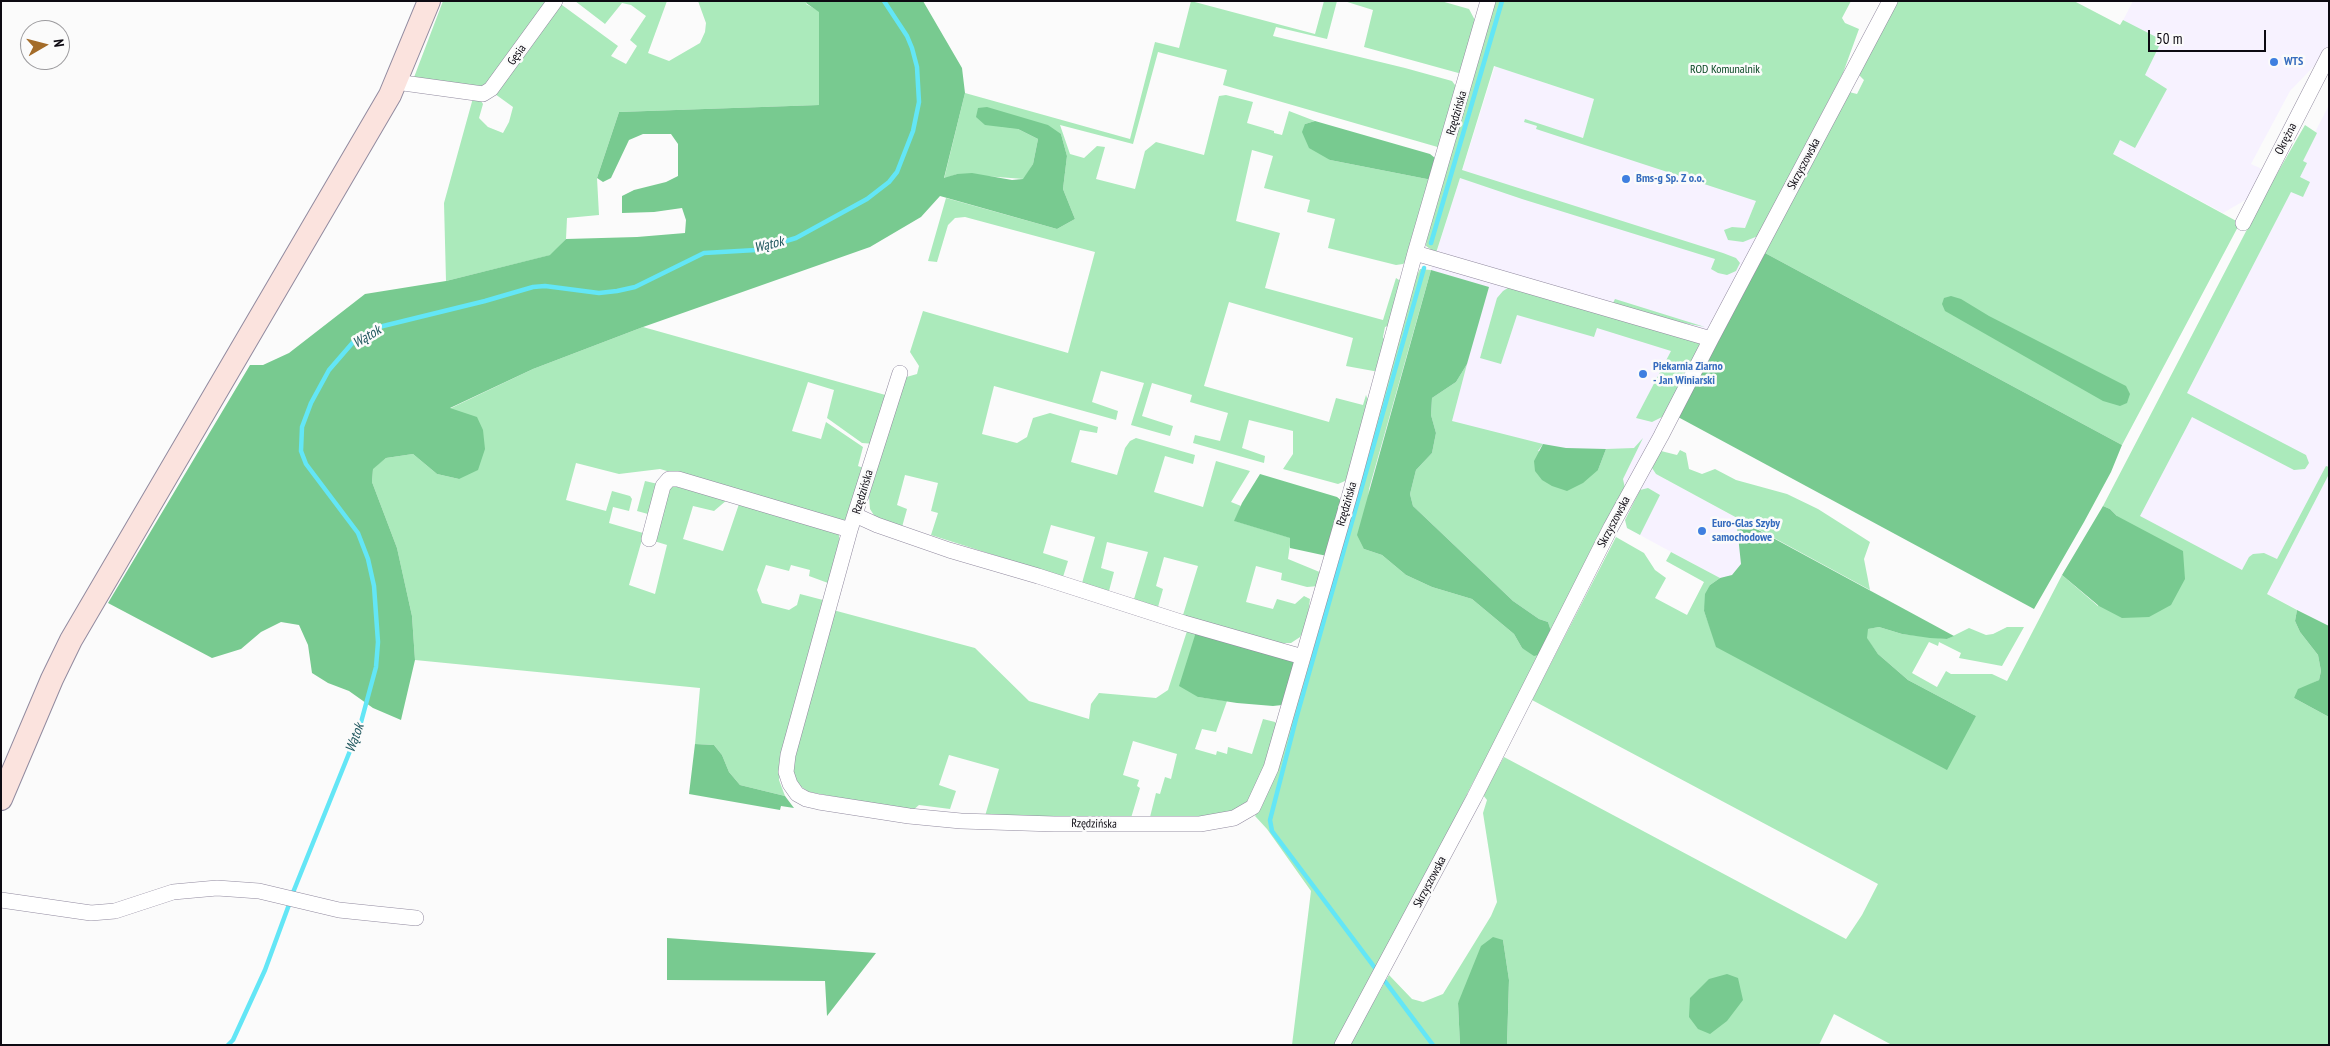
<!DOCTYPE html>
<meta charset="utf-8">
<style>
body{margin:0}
#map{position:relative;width:2330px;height:1046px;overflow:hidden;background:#fbfbfb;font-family:"PT Sans Narrow",sans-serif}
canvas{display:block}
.frame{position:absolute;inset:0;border:2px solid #0d0a12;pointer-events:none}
.north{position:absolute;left:20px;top:20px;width:50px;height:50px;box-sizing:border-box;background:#fbfbfb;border:1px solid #9c9b9e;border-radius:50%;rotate:82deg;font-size:14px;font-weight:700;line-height:20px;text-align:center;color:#0d0a12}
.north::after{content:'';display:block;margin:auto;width:18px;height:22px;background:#a46c29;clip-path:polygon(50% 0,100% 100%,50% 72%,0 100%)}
.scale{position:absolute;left:2148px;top:30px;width:118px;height:22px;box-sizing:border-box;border:2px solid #0d0a12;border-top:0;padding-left:6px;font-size:15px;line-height:18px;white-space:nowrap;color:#0d0a12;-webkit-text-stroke:4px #fbfbfb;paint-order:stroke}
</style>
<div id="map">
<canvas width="2330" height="1046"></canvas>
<div class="frame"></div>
<div class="north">N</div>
<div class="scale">50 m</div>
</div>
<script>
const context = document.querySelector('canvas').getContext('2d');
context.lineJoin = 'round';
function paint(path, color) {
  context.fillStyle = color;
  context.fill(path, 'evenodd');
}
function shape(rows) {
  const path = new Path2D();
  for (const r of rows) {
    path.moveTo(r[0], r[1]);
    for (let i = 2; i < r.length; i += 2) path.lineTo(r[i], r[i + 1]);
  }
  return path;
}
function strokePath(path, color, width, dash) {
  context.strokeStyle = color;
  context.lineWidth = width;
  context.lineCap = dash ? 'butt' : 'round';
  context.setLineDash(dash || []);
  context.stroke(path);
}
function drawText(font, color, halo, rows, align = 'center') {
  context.font = font + ' "PT Sans Narrow",sans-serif';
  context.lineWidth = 5;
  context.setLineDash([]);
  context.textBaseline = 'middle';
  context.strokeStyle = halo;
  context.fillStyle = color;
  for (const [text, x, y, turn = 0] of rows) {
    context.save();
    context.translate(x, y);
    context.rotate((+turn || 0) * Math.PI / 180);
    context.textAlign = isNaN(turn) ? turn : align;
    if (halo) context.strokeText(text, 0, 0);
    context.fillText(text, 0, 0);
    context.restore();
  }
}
paint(shape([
 [2133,1,2329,1,2329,45,2320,60,2290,91,2251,164,2262,169,2247,199,2223,213,2067,129],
 [1495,66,1594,99,1583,138,1775,202,1545,648,1369,489,1431,270],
 [2329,105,2329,626,2117,516],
 [1652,468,1656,474,1774,538,1745,592,1627,528,1625,520]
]), '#f7f2ff');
paint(shape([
 [443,1,551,1,483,90,413,80],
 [575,1,667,1,648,53,669,61,700,43,705,32,706,23,698,1,807,1,806,4,819,11,819,105,619,112,597,178,599,215,567,218,566,239,551,255,446,281,444,203,473,98,480,99,483,104,479,118,488,127,503,133,509,122,513,107,495,94,556,5,562,5,618,46,611,56,626,64,637,46,630,40,646,16,631,5,622,3,605,24],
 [1191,1,1315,34,1324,1,1337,1,1327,39,1276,27,1273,36,1405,68,1452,81,1455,85,1457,93,1441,148,1223,85,1227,70,1158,52,1133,144,1060,125,1070,154,1084,158,1097,146,1105,147,1096,179,1135,189,1145,151,1156,142,1204,155,1219,96,1226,95,1253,102,1247,123,1274,131,1274,133,1282,135,1289,111,1315,121,1305,124,1330,160,1432,180,1409,259,1403,264,1396,265,1328,248,1335,219,1307,212,1310,200,1264,188,1273,156,1252,150,1236,221,1280,233,1265,288,1383,320,1396,278,1402,282,1391,325,1385,327,1383,337,1386,344,1379,372,1346,366,1353,338,1229,302,1204,386,1329,422,1336,398,1363,405,1366,395,1370,406,1352,469,1345,481,1338,484,1283,469,1293,454,1293,431,1249,420,1242,448,1265,456,1264,463,1193,443,1195,435,1220,441,1228,413,1190,402,1192,395,1152,383,1142,416,1173,426,1170,436,1131,425,1144,383,1101,371,1092,402,1118,411,1116,420,994,386,982,434,1017,443,1027,437,1033,418,1050,413,1098,427,1097,433,1080,430,1071,462,1117,475,1125,448,1130,441,1136,438,1195,455,1193,464,1165,456,1154,492,1203,507,1216,461,1250,471,1231,502,1241,506,1235,521,1291,538,1288,559,1322,573,1319,586,1307,587,1281,580,1282,573,1256,566,1246,602,1273,609,1277,599,1295,604,1304,596,1310,599,1307,623,1300,637,1291,643,1275,643,1183,615,1198,566,1164,557,1156,586,1163,589,1158,607,1134,599,1148,552,1107,542,1101,568,1114,572,1109,591,1082,583,1095,537,1051,525,1043,553,1068,561,1063,577,931,535,938,513,931,511,938,483,905,475,897,505,907,509,902,527,877,520,870,509,869,496,903,378,917,374,919,366,910,352,923,311,1068,353,1095,252,965,217,955,218,948,225,937,262,928,261,946,198,1057,229,1075,219,1063,189,1067,156,1061,134,985,125,1018,129,1038,139,1033,164,1024,179,957,174,944,179,965,93,1130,139,1155,42,1179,48],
 [1344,1,1441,1,1469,9,1477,24,1462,74,1364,47,1373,10],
 [1492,1,1851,1,1842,18,1845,23,1859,29,1843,73,1758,236,1743,242,1728,240,1724,230,1732,227,1745,228,1756,201,1536,129,1537,126,1524,122,1525,119,1583,138,1594,99,1494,66,1462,170,1723,253,1736,258,1740,263,1736,271,1727,275,1718,273,1711,269,1715,259,1522,199,1460,178,1436,253,1426,246,1427,232],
 [1898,1,2074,1,2120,25,2123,20,2162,40,2145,75,2167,89,2135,148,2120,140,2113,154,2240,223,2122,445,1765,253,1849,92,1857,94,1864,80,1859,75],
 [2305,125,2317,133,2303,161,2307,163,2300,177,2310,182,2303,197,2291,192,2187,393,2306,455,2309,463,2305,469,2294,470,2192,417,2140,516,2242,570,2249,557,2253,554,2264,553,2277,559,2326,466,2329,467,2329,474,2267,594,2297,610,2295,621,2300,632,2318,655,2321,671,2319,680,2309,685,2294,698,2329,717,2329,1045,1892,1045,1834,1014,1819,1045,1507,1045,1509,980,1503,940,1458,1003,1460,1045,1349,1045,1389,975,1412,999,1423,1002,1443,994,1491,916,1497,902,1483,813,1487,800,1483,795,1504,757,1846,939,1862,915,1878,884,1532,700,1616,537,1644,553,1655,570,1666,578,1655,598,1687,615,1704,582,1666,561,1671,552,1720,578,1710,585,1704,611,1717,647,1976,716,1908,680,1878,654,1867,639,1867,629,1879,627,1902,634,1947,639,1969,628,1986,635,1993,634,2007,627,2024,627,2002,666,1959,658,1961,653,1939,642,1938,646,1929,642,1912,673,1937,687,1946,671,1951,674,1992,674,2007,681,2062,575,2098,606,2117,516,2110,509,2103,506,2267,191],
 [1420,269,1431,270,1369,489,1364,549,1382,555,1406,575,1432,587,1472,599,1514,634,1522,648,1542,654,1472,784,1426,877,1336,1045,1292,1045,1311,891,1267,829,1255,816,1261,808,1268,791,1415,279],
 [1511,286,1694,339,1701,345,1666,415,1652,422,1636,418,1671,351,1597,328,1594,337,1517,315,1501,364,1480,358,1497,298,1503,291],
 [1615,299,1705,327,1647,316,1612,305],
 [643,327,889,396,875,444,862,443,827,418,834,390,808,382,792,431,821,439,826,422,863,447,858,466,866,469,848,523,660,469,619,474,576,463,566,500,606,511,612,491,630,496,632,499,629,511,613,507,609,523,643,533,648,514,637,511,645,481,658,484,629,585,655,594,667,545,654,541,670,485,727,500,714,511,693,506,683,539,723,551,739,504,839,532,839,543,828,583,809,576,810,570,791,565,789,571,766,565,757,590,762,603,789,610,797,605,800,594,823,600,824,606,780,771,779,780,785,796,740,785,729,772,722,755,714,745,695,744,700,688,415,660,412,616,397,548,372,482,373,468,386,458,413,454,437,474,459,479,449,409,533,369],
 [1467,364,1452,421,1543,444,1538,451,1598,470,1606,449,1634,448,1643,438,1623,479,1626,493,1552,634,1548,622,1539,619,1513,601,1413,506,1410,494,1416,470,1432,453,1436,433,1431,415,1432,398,1456,382],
 [1680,450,1686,453,1689,469,1702,474,1715,469,1736,480,1787,494,1818,509,1870,542,1864,559,1870,590,1656,474,1652,468,1661,451,1677,455],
 [1648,488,1660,495,1640,535,1627,528,1625,520,1640,490],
 [833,610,975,648,1029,701,1089,719,1091,704,1099,693,1156,698,1168,690,1188,628,1196,632,1198,697,1227,701,1216,732,1202,729,1195,749,1216,755,1217,751,1227,754,1228,747,1252,754,1263,719,1275,722,1279,728,1256,793,1244,805,1230,813,1209,817,1166,820,1164,816,1150,817,1156,793,1160,794,1165,777,1171,779,1177,754,1133,741,1123,775,1139,780,1137,786,1140,788,1131,818,985,816,999,769,949,755,939,785,956,791,950,809,919,805,912,811,809,792,797,784,791,774,795,752]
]), '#abeabb');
paint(shape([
 [807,1,923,1,962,68,965,93,944,178,957,174,972,173,1012,180,1023,179,1033,164,1038,139,1018,129,985,125,976,117,978,108,987,107,1048,125,1061,134,1067,156,1063,189,1075,219,1057,229,940,196,921,217,870,247,643,327,533,369,450,408,477,417,483,430,485,449,478,470,459,479,437,474,413,454,386,458,373,469,372,482,397,548,412,616,415,660,401,720,373,708,349,691,328,683,312,673,308,645,299,625,281,622,261,632,241,649,212,658,108,603,250,365,263,365,289,353,365,294,446,281,550,255,566,239,637,237,685,233,686,220,682,208,654,212,622,213,622,196,634,190,666,182,678,176,678,144,671,134,643,134,629,140,611,178,603,182,597,178,619,112,819,105,819,12,806,3],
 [1315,121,1430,154,1435,158,1432,180,1330,160,1309,148,1302,132,1305,124],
 [1765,253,2122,445,2111,472,2084,522,2034,609,1678,417],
 [1431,270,1489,287,1467,364,1456,382,1432,398,1431,415,1436,433,1432,453,1416,470,1410,494,1413,506,1513,601,1539,619,1548,622,1552,634,1542,654,1534,656,1522,648,1514,634,1472,599,1432,587,1406,575,1382,555,1364,549,1357,535],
 [1951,296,1961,299,1989,316,2126,386,2130,394,2127,403,2120,406,2103,401,1945,311,1942,304,1944,298],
 [1543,444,1566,448,1606,449,1598,470,1583,483,1567,491,1552,486,1542,480,1535,471,1534,461],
 [1260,474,1337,497,1343,502,1327,556,1290,548,1290,538,1234,521,1242,503],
 [2103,506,2110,509,2117,516,2183,551,2185,579,2171,605,2149,617,2122,618,2099,606,2062,575],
 [1738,519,1954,636,1947,639,1930,638,1902,634,1879,627,1868,629,1867,638,1878,654,1908,680,1976,716,1947,770,1716,647,1704,611,1705,594,1710,585,1720,578,1732,575,1741,564,1737,526],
 [2297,610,2329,626,2329,717,2294,698,2298,689,2319,680,2321,671,2318,655,2300,632,2295,621],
 [1196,632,1298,662,1282,705,1273,706,1237,703,1198,697,1179,686],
 [695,744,714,745,722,755,729,772,740,785,785,796,794,808,781,806,780,810,689,794],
 [1493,937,1503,940,1509,980,1507,1045,1460,1045,1458,1003,1481,946],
 [667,938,876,953,827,1016,825,981,667,980],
 [1727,974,1738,978,1743,1000,1727,1021,1710,1034,1698,1029,1689,1017,1690,998,1709,979]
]), '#78ca90');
strokePath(shape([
 [1431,243,1502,1],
 [1424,268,1296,719,1270,820,1272,831,1433,1045],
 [292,895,360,726,376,667,378,642,374,586,368,559,358,533,306,464,301,451,302,427,311,403,329,370,355,340,379,327,485,301,533,287,545,286,599,293,617,291,635,287,704,253,756,250,796,238,867,199,889,182,897,172,913,131,919,102,917,67,912,48,907,36,884,1],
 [228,1045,233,1040,265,970,290,902]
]), '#63e6f6', 4.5);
const street = shape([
 [396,82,483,94,491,89,555,1],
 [2243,223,2329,55],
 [1415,253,1711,339],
 [900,373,850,530,788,755,786,772,790,784,797,794,806,799,819,802,909,816,961,821,1054,824,1200,824,1234,818,1253,807,1271,768,1350,494,1415,253,1488,1],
 [855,515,877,525,949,550,1038,576,1184,623,1303,657],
 [649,539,663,486,669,479,678,479,850,530],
 [1,900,91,913,115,911,173,892,217,888,259,891,339,910,416,918],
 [1342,1045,1474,798,1611,527,1661,436,1711,339,1890,1]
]);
const secondary = shape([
 [1,799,52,679,71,640,390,95,429,1]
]);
strokePath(street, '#918a9f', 16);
strokePath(secondary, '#918a9f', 24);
strokePath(street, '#fff', 15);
strokePath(secondary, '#fbe3de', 22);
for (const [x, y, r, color] of [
 [2274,62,5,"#3f7fe0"],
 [1626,179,5,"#3f7fe0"],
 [1643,374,5,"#3f7fe0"],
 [1702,531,5,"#3f7fe0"]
]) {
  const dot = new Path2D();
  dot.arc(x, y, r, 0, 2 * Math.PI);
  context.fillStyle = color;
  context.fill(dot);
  strokePath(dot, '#fbfbfb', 2);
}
drawText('12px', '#0d0a12', '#fbfbfb', [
 ["Gęsia",517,55,-54],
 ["Rzędzińska",1457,113,-74],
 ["Okrężna",2286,139,-63],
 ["Skrzyszowska",1804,164,-62],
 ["Rzędzińska",863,492,-73],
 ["Rzędzińska",1347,504,-74],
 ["Skrzyszowska",1614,522,-62],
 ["Rzędzińska",1094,824,1],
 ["Skrzyszowska",1430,882,-62]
]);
drawText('bold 12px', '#366cbe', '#fbfbfb', [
 ["WTS",2284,62],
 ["Bms-g Sp. Z o.o.",1636,179],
 ["Piekarnia Ziarno",1653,367],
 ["- Jan Winiarski",1653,381],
 ["Euro-Glas Szyby",1712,524],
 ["samochodowe",1712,538]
], 'left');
drawText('12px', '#084823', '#fbfbfb', [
 ["ROD Komunalnik",1725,70]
]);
drawText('italic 14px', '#20575e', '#fbfbfb', [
 ["Wątok",769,245,-14],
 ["Wątok",367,337,-31],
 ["Wątok",355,738,-70]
]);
</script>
